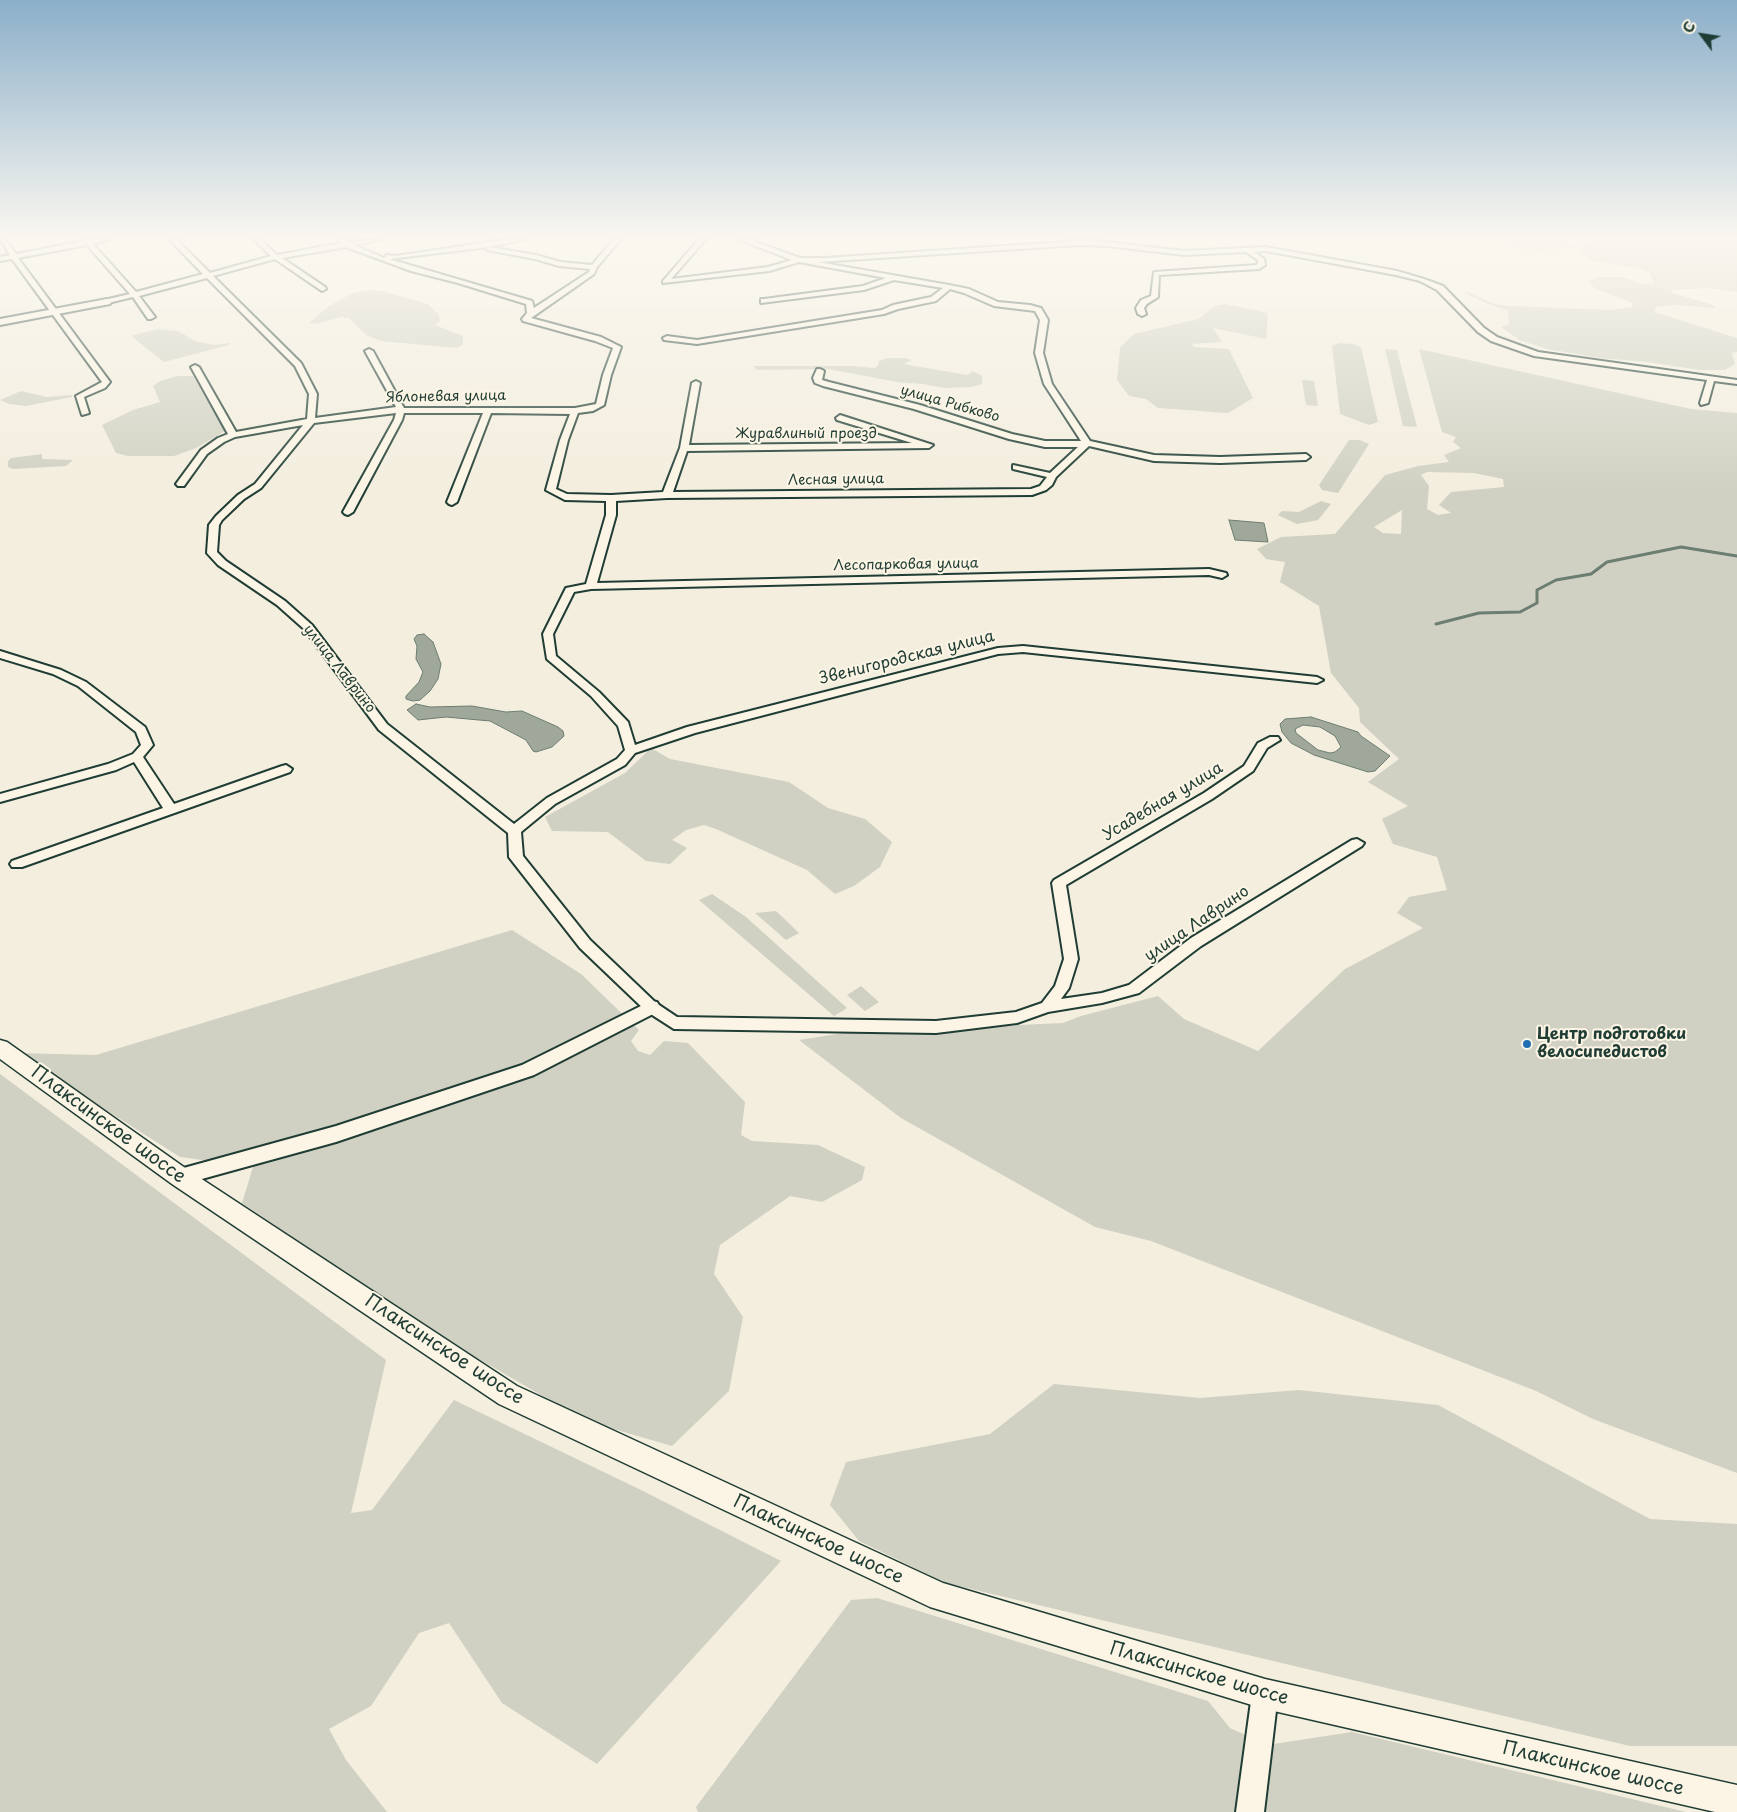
<!DOCTYPE html>
<meta charset="utf-8">
<style>
body{margin:0}
#map{position:relative;width:1737px;height:1812px;overflow:hidden;background:#f3eede;font-family:"Playpen Sans",sans-serif}
canvas{display:block}
.north{position:absolute;left:1677px;top:10px;width:50px;height:50px;-webkit-text-stroke:4px #fcf5e5;paint-order:stroke;rotate:301deg;font-size:14px;font-weight:700;line-height:20px;text-align:center;color:#1f3d34}
.north::after{content:'';display:block;margin:auto;width:18px;height:22px;background:#1f3d34;clip-path:polygon(50% 0,100% 100%,50% 72%,0 100%)}
</style>
<div id="map">
<canvas width="1737" height="1812"></canvas>
<div class="north">С</div>
</div>
<script>
const context = document.querySelector('canvas').getContext('2d');
context.lineJoin = 'round';
function paint(path, color) {
  context.fillStyle = color;
  context.fill(path, 'evenodd');
}
function shape(rows) {
  const path = new Path2D();
  for (const r of rows) {
    path.moveTo(r[0], r[1]);
    for (let i = 2; i < r.length; i += 2) path.lineTo(r[i], r[i + 1]);
  }
  return path;
}
function strokePath(path, color, width, dash) {
  context.strokeStyle = color;
  context.lineWidth = width;
  context.lineCap = dash ? 'butt' : 'round';
  context.setLineDash(dash || []);
  context.stroke(path);
}
function drawText(font, color, halo, rows, align = 'center') {
  context.font = font + ' "Playpen Sans",sans-serif';
  context.lineWidth = 4;
  context.setLineDash([]);
  context.textBaseline = 'middle';
  context.strokeStyle = halo;
  context.fillStyle = color;
  for (const [text, x, y, turn = 0] of rows) {
    context.save();
    context.translate(x, y);
    context.rotate((+turn || 0) * Math.PI / 180);
    context.textAlign = isNaN(turn) ? turn : align;
    if (halo) context.strokeText(text, 0, 0);
    context.fillText(text, 0, 0);
    context.restore();
  }
}
paint(shape([
 [1498,239,1563,239,1578,247,1526,254]
]), '#e1dfd0');
paint(shape([
 [1588,239,1737,239,1737,292,1708,288,1671,290,1673,293,1713,305,1716,308,1672,305,1656,307,1655,312,1737,338,1737,352,1732,353,1735,364,1725,370,1700,370,1647,362,1600,358,1547,349,1519,340,1501,327,1509,324,1508,311,1483,302,1465,293,1468,292,1494,304,1511,306,1612,310,1632,307,1633,303,1594,288,1589,282,1598,277,1622,277,1643,284,1654,283,1650,273,1637,268,1589,260,1579,250,1579,247,1588,245],
 [369,290,382,291,428,304,439,315,440,321,435,325,463,336,463,345,456,348,381,341,366,335,349,318,341,317,317,324,309,323,329,306,353,293],
 [1225,304,1268,313,1266,339,1213,328,1222,342,1192,344,1194,347,1229,349,1253,398,1228,413,1158,408,1146,399,1129,396,1117,380,1120,347,1134,334,1198,319,1215,306],
 [157,329,178,331,195,341,214,345,229,343,229,345,164,362,131,336],
 [1339,343,1354,344,1361,347,1378,422,1369,425,1340,414,1332,346],
 [1385,349,1397,350,1417,427,1403,426],
 [1419,349,1691,409,1737,413,1737,1473,1593,1419,1536,1391,1151,1241,1095,1227,901,1118,799,1040,844,1033,1063,1023,1081,1016,1158,996,1184,1019,1258,1051,1345,969,1423,928,1397,913,1409,897,1447,890,1437,857,1393,844,1382,819,1408,806,1368,782,1399,759,1360,722,1359,708,1331,673,1319,606,1280,582,1285,562,1266,559,1257,549,1281,537,1335,534,1385,475,1418,466,1449,462,1444,455,1461,448,1453,442,1456,437,1442,432],
 [1427,472,1474,473,1503,479,1504,487,1451,492,1439,505,1451,513,1438,515,1427,509,1429,486,1421,475],
 [1402,510,1401,534,1383,533,1374,527],
 [887,358,906,358,912,360,904,364,967,375,973,371,982,376,982,384,971,387,944,388,923,384,897,382,828,369,756,370,754,366,852,366,875,368,878,365,879,361],
 [177,376,193,376,225,431,196,448,174,456,128,456,116,453,102,425,133,410,160,402,153,386,160,381],
 [1302,380,1314,381,1318,406,1306,405],
 [21,391,47,397,72,395,72,397,26,406,9,404,0,400],
 [1349,440,1360,440,1369,444,1338,493,1322,490,1319,485],
 [42,454,42,459,73,460,66,466,13,469,8,467,8,461,11,458],
 [1321,501,1331,504,1318,520,1297,524,1278,515,1282,511,1299,512],
 [651,748,670,759,789,782,828,808,865,819,892,842,880,867,854,886,835,894,807,870,716,829,704,825,686,830,672,840,687,848,670,864,646,861,608,832,552,831,545,817,625,773],
 [712,894,746,917,847,1008,834,1016,699,900],
 [776,911,799,933,786,940,755,913],
 [512,930,581,974,639,1030,631,1041,638,1051,650,1055,664,1041,688,1043,745,1102,741,1135,752,1141,818,1145,865,1167,862,1180,822,1202,790,1196,720,1245,714,1274,743,1317,729,1391,672,1446,586,1421,439,1336,242,1203,253,1167,180,1157,16,1053,96,1055],
 [861,986,879,1002,865,1011,847,995],
 [0,1074,386,1360,351,1513,372,1510,454,1400,639,1489,781,1561,597,1764,502,1703,449,1623,419,1633,371,1706,329,1729,346,1760,387,1812,0,1812],
 [1054,1384,1200,1398,1299,1390,1438,1405,1650,1519,1737,1524,1737,1746,1630,1746,946,1583,859,1541,830,1505,846,1462,990,1434],
 [877,1598,1208,1701,1230,1728,1267,1745,1352,1732,1686,1812,698,1812,696,1807,851,1600]
]), '#d0d1c2');
const water = shape([
 [1229,520,1264,523,1268,542,1235,540,1229,520],
 [424,634,433,642,441,664,438,679,430,691,420,700,413,701,406,699,406,696,419,682,423,672,416,659,417,646,414,639,417,635,424,634],
 [416,704,430,707,472,706,506,712,522,711,558,727,563,731,564,736,552,747,536,752,533,751,526,740,490,721,446,717,418,720,407,710,416,704],
 [1311,717,1358,732,1361,736,1390,756,1375,771,1368,772,1314,755,1291,743,1282,732,1280,724,1285,719,1311,717],
 [1303,725,1320,727,1335,736,1341,747,1335,752,1330,753,1318,750,1296,733,1295,729,1303,725]
]);
paint(water, '#a0a89b');
strokePath(water, '#6c7d72', 1);
strokePath(shape([
 [1436,624,1479,613,1520,612,1537,603,1537,590,1556,580,1591,574,1607,562,1681,547,1737,556]
]), '#6c7d72', 3);
const minor = shape([
 [0,239,5,239,16,254,84,241,82,239,110,239,93,244,136,292,203,274,169,239,176,239,210,273,271,256,253,239,260,239,277,255,341,243,337,239,344,239,348,242,381,239,354,245,384,258,387,255,395,256,510,239,525,239,489,247,536,255,560,262,592,265,614,239,621,239,597,267,594,274,531,318,601,337,621,347,611,375,604,405,593,411,578,413,568,440,556,489,567,494,611,495,663,492,680,448,692,383,696,381,700,383,689,445,912,443,837,420,836,418,840,415,933,445,929,448,687,451,673,492,1031,489,1040,486,1047,477,1013,469,1013,465,1050,473,1078,447,1045,447,1009,439,914,409,823,386,815,383,813,378,817,369,820,369,824,371,822,380,829,382,920,405,1012,434,1045,441,1081,441,1044,384,1035,353,1040,320,1035,311,994,306,964,293,950,289,936,301,898,309,884,314,697,344,664,340,663,338,667,336,697,340,882,310,893,305,931,297,943,288,894,280,864,290,761,303,761,299,764,299,863,286,886,278,799,262,769,271,663,283,663,281,699,239,706,239,671,279,768,267,792,260,737,239,747,239,800,258,825,258,1079,241,1107,242,1184,251,1266,247,1397,271,1424,279,1443,286,1484,328,1497,337,1538,352,1737,380,1737,384,1714,381,1708,403,1701,405,1700,403,1707,380,1534,356,1491,341,1478,332,1437,290,1420,281,1396,275,1266,251,1254,252,1264,259,1265,265,1259,269,1159,275,1158,297,1147,304,1144,308,1146,314,1142,316,1138,314,1136,308,1141,300,1151,296,1154,272,1257,265,1258,260,1246,252,1184,255,1107,246,1079,245,818,262,949,285,969,289,998,302,1030,305,1041,308,1048,320,1043,353,1052,384,1090,441,1154,455,1220,457,1306,454,1310,457,1306,460,1220,463,1154,461,1089,446,1056,477,1052,485,1046,490,1032,495,667,498,616,501,616,515,597,583,1209,569,1226,573,1227,575,1222,578,1209,575,591,589,574,592,553,634,556,656,599,692,628,722,635,745,687,727,998,648,1023,646,1317,677,1323,680,1317,683,1023,652,998,654,695,733,635,753,625,765,555,804,521,832,523,856,590,940,656,1003,677,1017,936,1021,1016,1012,1042,1003,1055,986,1064,959,1052,883,1054,880,1204,793,1244,766,1258,743,1270,737,1278,737,1280,740,1267,748,1253,771,1212,799,1066,885,1078,959,1069,988,1061,999,1102,993,1129,985,1191,938,1352,840,1357,839,1364,843,1362,846,1201,946,1139,993,1102,1003,1048,1012,1017,1023,936,1033,674,1029,646,1011,580,948,509,857,508,833,379,730,304,629,277,605,218,565,207,553,209,525,216,516,238,495,255,484,303,425,235,437,224,442,207,454,184,486,178,486,176,484,201,450,218,438,228,434,191,367,195,365,199,367,236,432,307,419,309,394,295,366,207,278,139,296,155,317,151,319,148,319,133,297,104,304,104,300,130,294,87,245,18,258,110,382,105,388,84,397,89,413,82,415,76,396,102,382,12,259,0,261,0,257,10,255,0,239],
 [346,247,411,271,458,283,526,304,527,313,522,319,523,321,595,341,613,348,603,375,596,404,575,408,404,408,373,351,369,349,365,351,396,407,315,418,317,394,301,363,213,276,275,259,322,291,326,289,325,287,282,258,346,247],
 [489,247,486,249,487,250,535,259,559,266,590,269,589,272,534,308,532,301,389,259,489,247],
 [396,413,394,420,343,512,345,514,348,515,353,512,402,420,404,413,483,413,447,502,449,504,452,505,457,502,491,413,570,414,560,440,546,490,565,500,606,501,606,515,586,584,566,588,543,634,547,659,591,696,618,726,625,750,617,759,547,798,514,824,387,724,312,625,285,601,226,561,217,552,219,525,222,520,244,499,261,488,314,423,396,413],
 [0,651,61,670,86,682,145,727,153,745,143,757,174,804,282,766,286,765,292,769,290,772,22,867,12,867,10,864,12,861,163,808,134,762,116,770,0,802,0,794,108,764,133,754,141,745,136,732,78,686,53,674,0,658,0,651]
]);
const tertiary = shape([
 [107,299,111,302,110,304,0,325,0,319,107,299],
 [651,1001,657,1002,660,1007,657,1012,534,1075,336,1142,180,1185,173,1183,170,1177,173,1171,180,1169,336,1126,522,1065,651,1001],
 [1265,1681,1274,1685,1278,1694,1264,1812,1236,1812,1252,1694,1256,1685,1265,1681]
]);
const secondary = shape([
 [0,1040,7,1042,188,1170,517,1386,943,1583,1265,1679,1737,1785,1737,1812,1715,1812,1265,1709,930,1607,499,1404,172,1184,0,1059,0,1040]
]);
strokePath(minor, '#1f3d34', 4);
strokePath(tertiary, '#1f3d34', 4);
strokePath(secondary, '#1f3d34', 3);
paint(minor, '#fcf5e5');
paint(tertiary, '#fcf5e5');
paint(secondary, '#fcf5e5');
const sky = context.createLinearGradient(0, 0, 0, 493);
sky.addColorStop(0, '#8bafc9');
sky.addColorStop(0.48, '#faf7f0');
sky.addColorStop(1, '#faf7f000');
context.fillStyle = sky;
context.fillRect(0, 0, 1737, 493);
for (const [x, y, r, color] of [
 [1527,1044,5,"#1f6fb2"]
]) {
  const dot = new Path2D();
  dot.arc(x, y, r, 0, 2 * Math.PI);
  context.fillStyle = color;
  context.fill(dot);
  strokePath(dot, '#fcf5e5', 2);
}
drawText('14px', '#1f3d34', '#fcf5e5', [
 ["Яблоневая улица",446,397,-1],
 ["улица Рибково",950,404,16],
 ["Журавлиный проезд",806,434],
 ["Лесная улица",836,480,-1],
 ["Лесопарковая улица",906,565,-1],
 ["улица Лаврино",339,669,52]
]);
drawText('16px', '#1f3d34', '#fcf5e5', [
 ["Звенигородская улица",907,658,-14],
 ["Усадебная улица",1163,802,-31],
 ["улица Лаврино",1197,924,-34]
]);
drawText('bold 16px', '#1f3d34', '#fcf5e5', [
 ["Центр подготовки",1537,1035],
 ["велосипедистов",1537,1053]
], 'left');
drawText('19px', '#1f3d34', '#fcf5e5', [
 ["Плаксинское шоссе",108,1125,36],
 ["Плаксинское шоссе",444,1350,33],
 ["Плаксинское шоссе",818,1540,25],
 ["Плаксинское шоссе",1199,1674,16],
 ["Плаксинское шоссе",1593,1769,13]
]);
</script>
